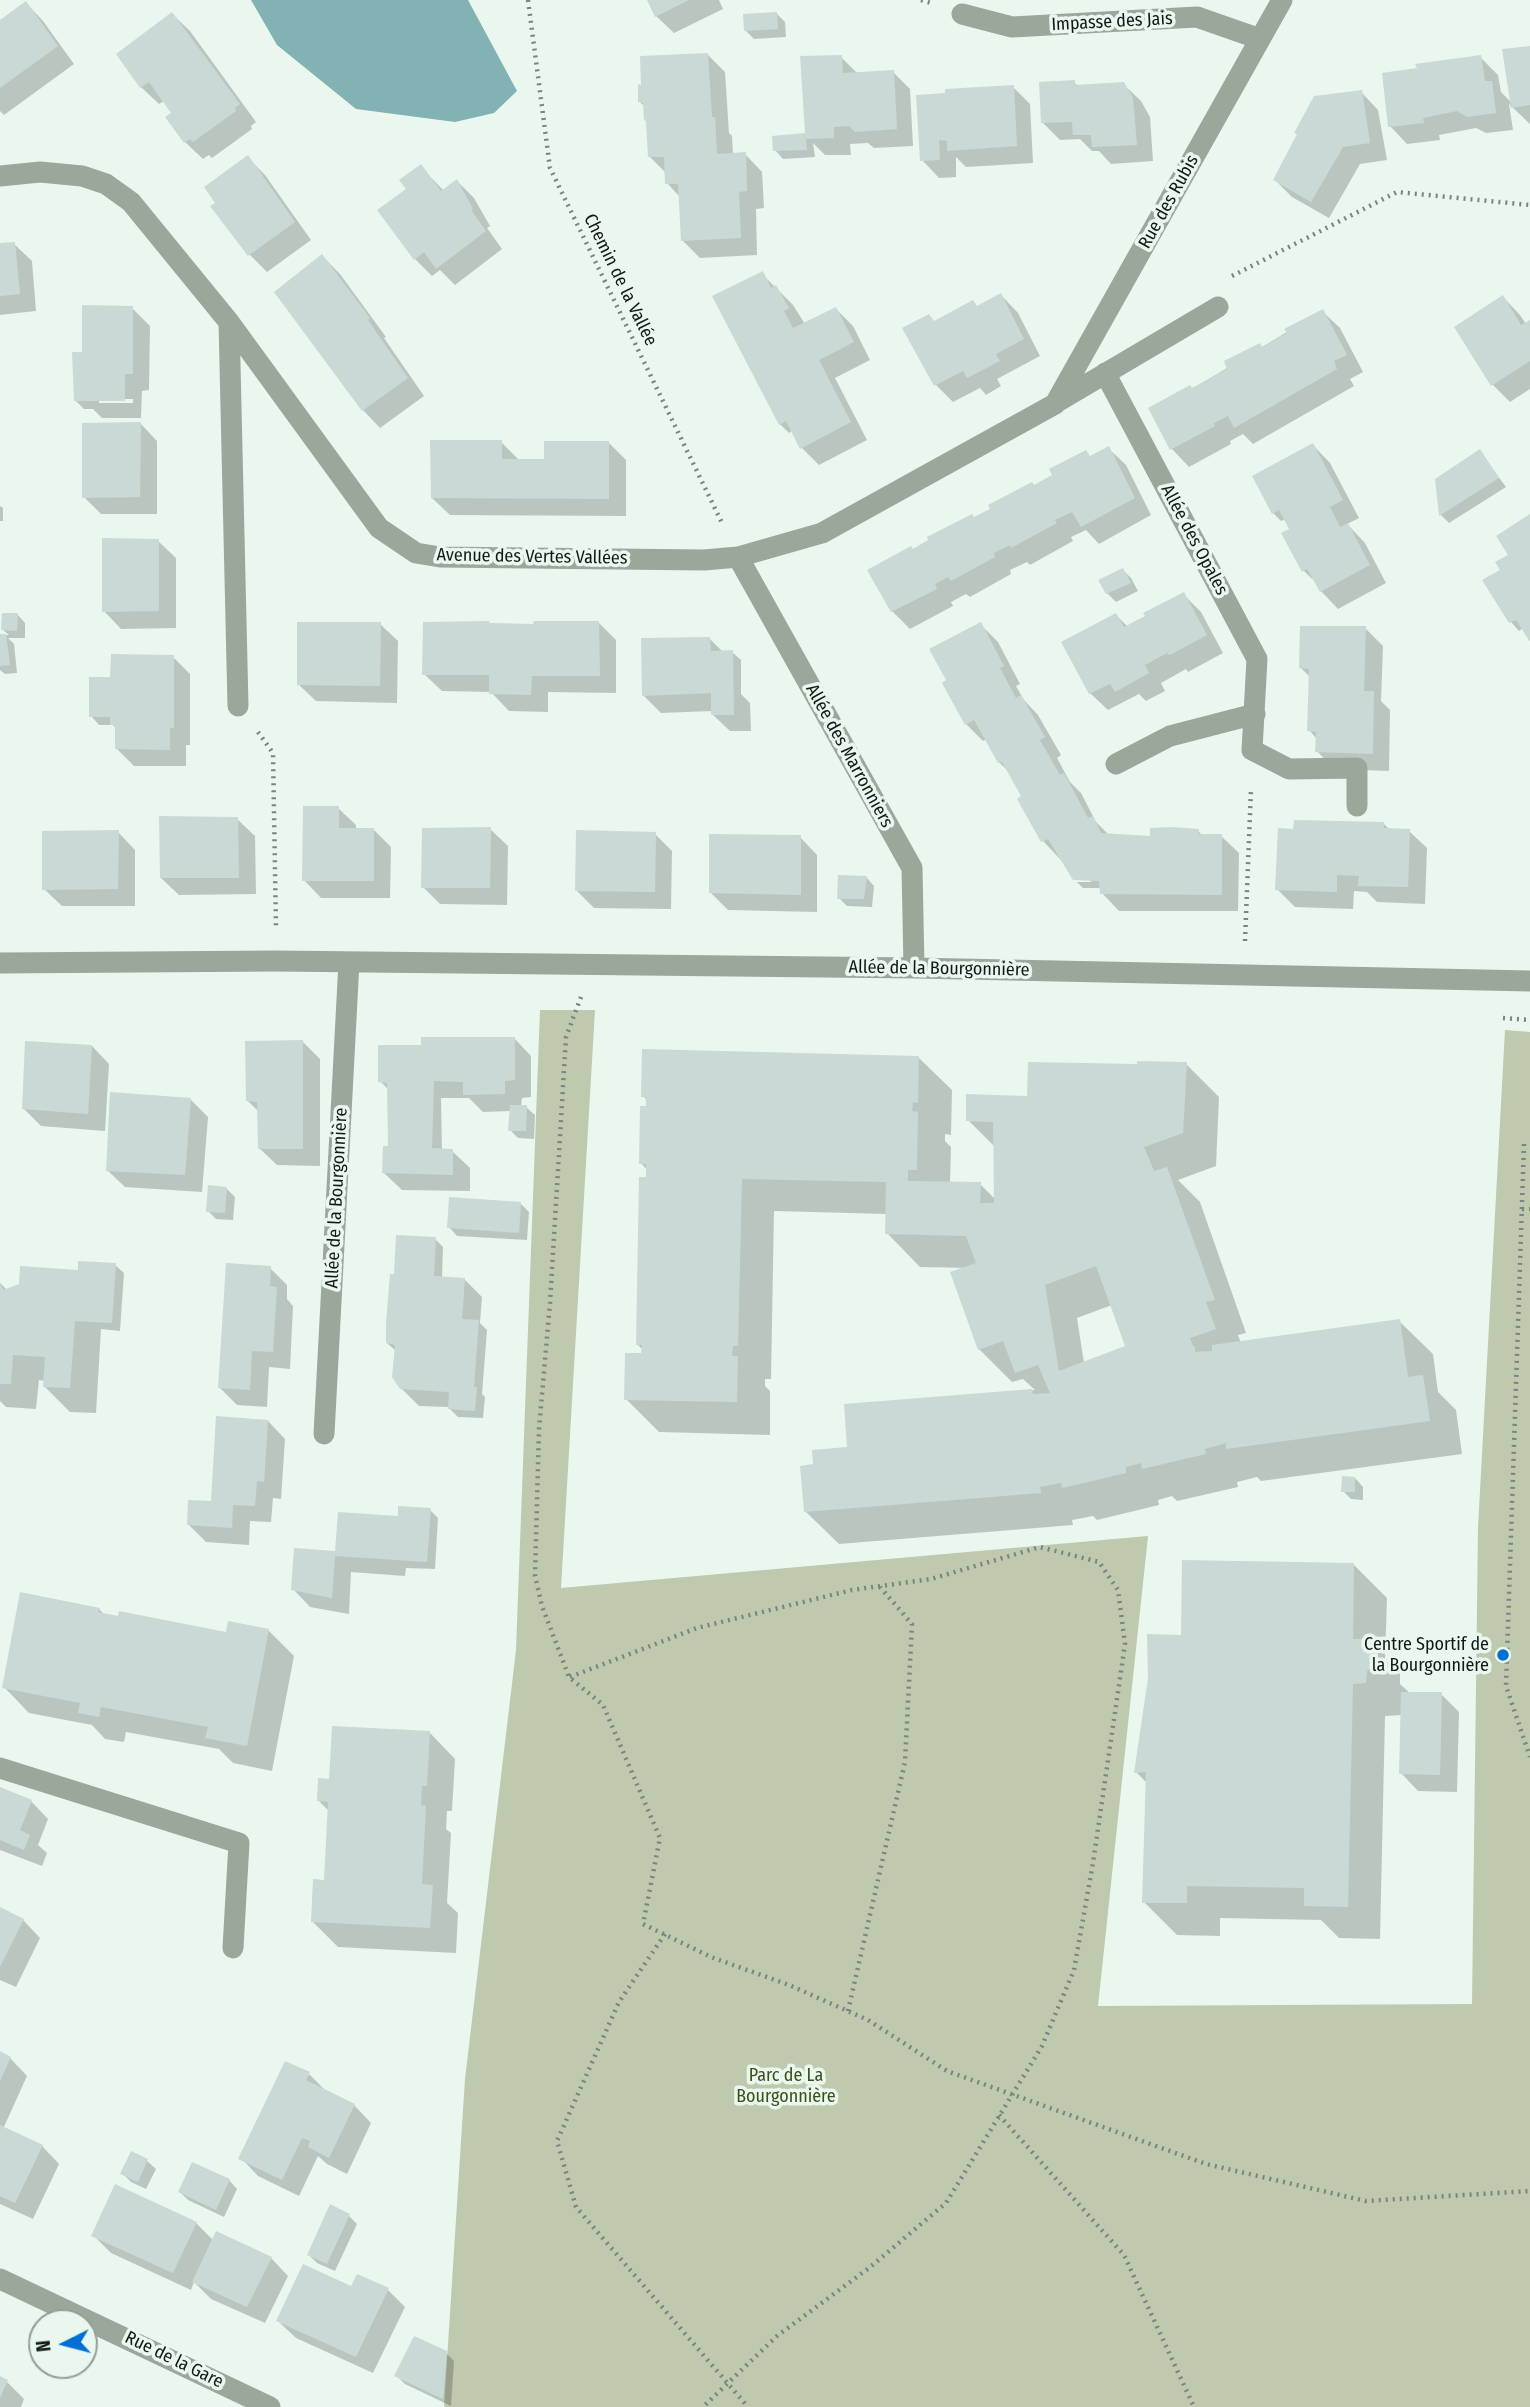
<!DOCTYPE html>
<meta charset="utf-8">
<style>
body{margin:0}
#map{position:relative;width:1530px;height:2407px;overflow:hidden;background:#e9f7ef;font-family:"Fira Sans Condensed",sans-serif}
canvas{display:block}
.north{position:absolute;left:28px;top:2309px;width:70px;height:70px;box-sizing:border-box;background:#e9f7ef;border:2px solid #939e98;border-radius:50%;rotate:264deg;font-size:19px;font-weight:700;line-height:28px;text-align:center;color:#131815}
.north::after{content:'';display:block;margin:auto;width:24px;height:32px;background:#006fd6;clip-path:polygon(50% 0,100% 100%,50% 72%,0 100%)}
</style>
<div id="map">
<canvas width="1530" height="2407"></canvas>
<div class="north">N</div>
</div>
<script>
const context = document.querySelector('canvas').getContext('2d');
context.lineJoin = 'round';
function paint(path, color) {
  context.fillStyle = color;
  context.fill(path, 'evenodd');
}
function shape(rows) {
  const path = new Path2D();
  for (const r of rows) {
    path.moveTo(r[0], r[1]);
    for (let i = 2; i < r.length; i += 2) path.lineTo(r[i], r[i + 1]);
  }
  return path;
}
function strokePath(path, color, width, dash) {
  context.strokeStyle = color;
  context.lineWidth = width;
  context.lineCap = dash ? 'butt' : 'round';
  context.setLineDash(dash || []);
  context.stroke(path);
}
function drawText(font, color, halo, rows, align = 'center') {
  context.font = font + ' "Fira Sans Condensed",sans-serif';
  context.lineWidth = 7;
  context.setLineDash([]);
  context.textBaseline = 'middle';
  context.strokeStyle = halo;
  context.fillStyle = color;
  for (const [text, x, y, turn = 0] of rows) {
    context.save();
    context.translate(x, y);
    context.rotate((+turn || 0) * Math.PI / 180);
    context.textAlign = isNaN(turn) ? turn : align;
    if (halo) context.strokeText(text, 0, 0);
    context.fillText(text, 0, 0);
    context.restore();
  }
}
paint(shape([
 [540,1010,595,1010,561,1588,1148,1536,1098,2006,1472,2004,1478,1528,1505,1030,1530,1032,1530,2407,444,2407,465,2079,516,1650]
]), '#bec9ae');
paint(shape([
 [251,0,468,0,517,91,494,113,455,122,356,109,277,45]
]), '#82b2b4');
paint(shape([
 [649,0,719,0,723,9,674,33,656,16],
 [26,3,43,21,74,64,4,115,0,111,0,22],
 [172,14,190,31,256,122,251,126,252,129,212,158,209,155,203,159,185,142,173,113,164,101,159,104,141,87],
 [777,14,785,22,786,37,754,39,746,31],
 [1530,48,1530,124,1509,104,1513,130,1486,133,1476,128,1439,135,1440,140,1407,144,1390,126,1480,57,1498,75,1501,92,1512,103],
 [708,55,725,72,729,133,732,136,733,155,745,154,762,172,764,208,756,209,757,255,700,258,683,241,680,197,667,183,666,173,650,157,645,107,640,102],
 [841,57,858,74,893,72,910,89,913,146,874,148,868,143,850,144,851,155,825,155,813,143,815,157,783,159,775,150,805,135],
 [1074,82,1079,87,1123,84,1141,101,1150,117,1153,161,1111,164,1099,151,1092,151,1080,139,1060,140,1043,123],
 [1013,87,1030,104,1033,163,966,167,956,157,956,177,939,178,922,160,918,97],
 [1361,92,1378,110,1387,160,1360,164,1329,218,1292,197,1275,180],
 [248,158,265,175,311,240,267,272,250,255,217,203],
 [420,166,444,191,457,181,474,198,490,226,487,228,502,249,455,285,440,270,432,276,415,259,408,190],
 [14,244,32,261,36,311,0,315,0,245],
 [322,256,340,274,386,337,384,338,424,396,380,428,363,410,276,292],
 [762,274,793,305,805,324,836,309,853,326,870,360,835,378,867,440,819,465,802,448,793,430,789,433,780,424,763,390],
 [1001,295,1018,313,1040,356,997,379,1001,386,986,395,980,388,953,402,936,385,935,322,978,307],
 [1503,297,1520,315,1526,324,1530,322,1530,389,1510,402,1493,385],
 [132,308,150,326,149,390,142,391,141,418,102,418,93,409,84,409,75,400],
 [99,399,133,399,133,403,99,403],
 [1322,311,1340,328,1363,372,1350,379,1354,386,1253,444,1243,434,1230,441,1231,444,1189,467,1172,449,1150,409,1192,389],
 [140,423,157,441,157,514,101,514,84,497],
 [501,442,518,459,546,461,609,443,626,460,626,516,450,515,432,498],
 [1313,445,1330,463,1359,518,1347,524,1365,543,1386,583,1338,609,1321,591,1314,578,1312,579,1304,571,1292,530,1286,519,1281,521,1273,513],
 [1108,448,1126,465,1151,515,1099,544,1086,530,1071,537,1073,541,1030,565,1027,562,1010,570,1011,574,970,597,966,594,951,602,953,606,910,629,892,611,870,570,914,551],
 [1480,452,1506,487,1449,523,1441,515,1437,480],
 [0,506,3,508,3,521,0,521],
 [1530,516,1530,639,1523,628,1519,631,1511,622,1484,581,1502,570],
 [158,541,176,558,176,628,121,629,104,611],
 [1123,570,1131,578,1138,591,1116,602,1107,593,1101,580],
 [1183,594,1201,612,1223,653,1188,672,1186,669,1161,683,1165,691,1146,701,1139,694,1108,710,1090,693,1116,615,1128,627],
 [17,614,25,623,25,638,8,638,14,644,17,673,5,674,0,670,0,635,9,635,3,630],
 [599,623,616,640,616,693,548,692,548,712,509,711,491,692,442,691,424,674,491,625],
 [380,624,398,641,397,703,316,701,298,684],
 [980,624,998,642,1020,684,1016,686,1024,700,1038,715,1061,755,1057,758,1070,782,1081,793,1096,822,1110,836,1151,837,1198,831,1203,836,1221,836,1239,853,1238,911,1119,911,1102,893,1102,888,1083,888,1077,882,1092,882,1060,859,1043,841,1011,774,999,762,987,739,983,741,966,724],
 [1365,628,1383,646,1381,701,1390,710,1389,771,1334,769,1317,751,1317,739,1309,730,1310,677,1301,668],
 [709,638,723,652,732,652,741,660,741,694,750,703,751,731,730,731,712,714,712,711,661,713,643,695],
 [173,657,190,674,190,745,186,745,186,766,134,766,116,748,117,729,113,725,99,725,91,716],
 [338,808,356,825,356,830,374,830,391,847,390,898,321,898,304,880],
 [237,819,255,836,256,894,179,895,161,878],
 [1384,824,1390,830,1409,831,1427,848,1425,904,1377,902,1367,892,1354,891,1353,909,1295,907,1277,889],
 [490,829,508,846,507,905,440,904,423,887],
 [118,832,135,850,135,906,62,906,44,889],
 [655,834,672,851,671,909,594,908,577,891],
 [800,837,817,855,817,912,728,910,711,893],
 [866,877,874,886,872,907,847,906,839,898],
 [514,1038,531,1056,531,1097,522,1098,521,1107,526,1107,535,1115,534,1139,518,1138,510,1130,511,1111,483,1112,469,1098,441,1098,442,1151,452,1151,470,1168,470,1191,402,1190,384,1173,390,1148,389,1090,380,1081,422,1047],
 [303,1042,320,1059,320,1166,277,1165,259,1148,259,1112,247,1100],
 [92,1046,109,1064,105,1131,41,1126,24,1109],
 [918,1057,952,1090,951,1135,945,1134,945,1141,951,1147,950,1183,980,1184,995,1199,995,1147,968,1120,1029,1097,1186,1064,1219,1097,1216,1166,1178,1180,1200,1202,1246,1333,1238,1335,1241,1343,1399,1321,1433,1354,1438,1392,1456,1410,1462,1454,1261,1481,1257,1477,1237,1482,1238,1487,1177,1501,1172,1496,1158,1500,1159,1505,1097,1520,1093,1516,1072,1520,1073,1525,839,1544,805,1511,815,1466,849,1449,845,1406,1035,1390,1023,1379,1012,1382,979,1349,968,1268,920,1267,887,1233,887,1214,774,1211,771,1379,765,1379,765,1386,770,1391,770,1435,659,1432,626,1399,643,1350,637,1344,648,1171,641,1163,648,1107,648,1101,643,1096],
 [1112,1305,1128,1347,1084,1363,1077,1318],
 [190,1099,208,1117,202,1192,125,1187,107,1170],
 [226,1188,235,1197,233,1220,216,1219,208,1211],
 [521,1204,529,1212,527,1240,457,1236,449,1227],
 [435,1239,443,1247,442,1278,464,1279,482,1297,480,1323,487,1330,482,1394,485,1397,483,1418,458,1417,448,1407,419,1406,401,1388,396,1351,387,1343,398,1276],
 [115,1265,124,1273,120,1331,101,1329,96,1413,70,1412,44,1386,45,1381,39,1380,36,1409,6,1407,0,1401,0,1283,7,1290,77,1272],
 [270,1268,287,1285,287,1299,293,1306,290,1369,269,1367,267,1407,237,1405,220,1388],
 [268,1421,285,1439,281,1499,273,1498,271,1522,250,1521,249,1545,206,1542,189,1525,213,1503],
 [1355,1478,1363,1487,1363,1500,1351,1499,1343,1491],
 [430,1510,438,1518,435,1569,406,1568,405,1576,351,1572,349,1614,310,1607,293,1589,337,1552,400,1518],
 [1354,1565,1387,1598,1385,1659,1400,1674,1400,1684,1410,1693,1441,1694,1459,1712,1457,1792,1418,1791,1401,1773,1402,1715,1385,1716,1380,1939,1339,1938,1321,1920,1220,1918,1220,1936,1177,1935,1144,1902,1147,1783,1136,1772,1183,1637],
 [99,1609,105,1615,227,1634,268,1630,294,1656,272,1771,233,1763,219,1749,126,1732,124,1742,105,1739,92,1725,29,1713,4,1687],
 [430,1733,455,1759,452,1811,447,1811,446,1829,451,1833,447,1903,458,1913,456,1953,338,1947,312,1921,325,1882,329,1811,319,1801,331,1780],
 [0,1789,31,1801,48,1819,38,1845,47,1853,42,1866,0,1850],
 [0,1909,23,1920,40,1938,16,1987,0,1980],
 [0,2053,10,2058,27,2076,3,2129,42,2146,59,2164,33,2219,0,2204],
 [309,2074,326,2091,354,2105,371,2123,347,2174,327,2164,318,2156,299,2196,258,2176,241,2158],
 [131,2153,147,2161,156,2169,146,2189,131,2182,122,2173],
 [229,2180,237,2189,224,2217,188,2200,180,2192],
 [349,2216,357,2224,335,2271,317,2263,309,2255],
 [196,2223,214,2241,271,2258,288,2276,265,2323,211,2299,194,2282,191,2290,111,2253,94,2236],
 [352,2289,388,2290,405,2307,373,2373,296,2338,278,2321],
 [446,2353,454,2361,451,2406,405,2384,396,2375],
 [0,2378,7,2382,24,2399,21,2407,0,2407]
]), '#0003');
paint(shape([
 [647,0,689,0,655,17],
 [26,1,58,46,0,88,0,20],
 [172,12,240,104,235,108,236,111,193,142,190,139,184,143,165,117,171,113,149,82,140,88,116,54],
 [777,12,778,29,744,31,743,14],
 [1530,46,1530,105,1511,108,1502,49],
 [708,53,712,117,715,117,717,154,746,152,747,191,739,192,741,238,681,241,678,184,665,184,664,157,648,157,646,121,644,120,643,103,638,102,638,84,641,85,640,56],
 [842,55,843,73,894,70,897,129,855,132,849,126,834,127,834,138,806,139,807,150,773,151,772,136,805,133,800,56],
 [1481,55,1485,81,1492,81,1496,113,1467,117,1457,111,1423,118,1424,123,1388,127,1382,73,1417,68,1415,64],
 [1075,80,1075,85,1124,82,1133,98,1137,145,1092,147,1091,135,1073,135,1072,122,1041,123,1039,82],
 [1014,85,1017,146,947,151,947,141,939,140,940,160,920,161,916,95,945,93,945,89],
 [1362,90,1370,143,1343,147,1311,202,1273,180,1297,134,1294,133,1314,96],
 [248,155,295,222,248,256,210,206,215,203,204,187],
 [421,164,441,191,457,179,473,209,471,210,486,231,436,269,424,252,414,260,377,210,406,189,399,180],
 [15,242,20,294,0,296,0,243],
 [322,254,370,318,368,320,408,378,362,411,274,292],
 [763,271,771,288,776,285,789,308,784,311,793,328,836,307,854,342,819,360,851,422,800,449,786,421,779,425,712,296],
 [1001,293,1024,339,996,354,1000,361,967,378,963,371,934,386,902,328,929,314,934,321,973,300,977,306],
 [1503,295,1521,325,1530,320,1530,361,1491,386,1454,327],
 [82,305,133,306,133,374,125,374,125,401,74,401,72,352,82,352],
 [1323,309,1347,355,1334,361,1337,369,1234,428,1228,416,1214,423,1215,426,1170,450,1148,408,1190,385,1192,388,1227,369,1224,361,1260,343,1262,347,1287,333,1284,329],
 [141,422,140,497,82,498,82,423],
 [430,440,502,440,502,459,544,459,544,441,609,441,609,499,431,498],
 [1313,443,1343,500,1330,507,1340,527,1348,523,1370,565,1320,592,1307,569,1302,572,1281,533,1289,529,1279,510,1272,514,1252,476],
 [1109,446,1135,498,1081,527,1072,512,1055,520,1057,523,1011,548,1010,545,994,553,995,557,951,581,948,577,935,584,937,589,891,612,867,570,911,546,913,549,928,540,927,537,972,514,974,517,990,509,988,505,1032,482,1034,485,1052,475,1049,469,1086,450,1090,456],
 [1480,449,1499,478,1439,516,1435,479],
 [1530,514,1530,642,1516,620,1509,623,1482,580,1500,570,1495,562,1508,555,1496,536],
 [102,538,159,539,159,611,102,612],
 [1123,568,1131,583,1106,594,1098,580],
 [1184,592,1207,635,1170,655,1167,653,1145,665,1149,673,1115,692,1110,684,1089,694,1061,642,1116,613,1124,627,1145,616,1143,613],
 [2,613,18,613,17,631,1,630],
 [489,621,490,623,533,624,534,621,599,621,600,676,532,676,531,695,489,694,489,675,422,675,423,622],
 [297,622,381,622,380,686,297,685],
 [981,622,1004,666,1000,668,1016,698,1021,695,1045,737,1040,740,1060,775,1064,773,1088,818,1093,816,1101,833,1150,836,1150,828,1173,827,1199,829,1198,834,1222,834,1222,895,1100,894,1099,881,1073,880,1048,839,1041,842,1017,799,1021,796,1002,762,998,763,974,720,965,725,942,683,946,680,929,649],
 [1300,626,1366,626,1364,691,1374,691,1373,754,1315,752,1316,732,1307,731,1309,669,1299,668],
 [0,634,6,634,10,665,0,666],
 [710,637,711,651,733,650,734,715,711,715,711,693,642,696,641,638],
 [111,654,174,655,174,728,170,728,170,750,115,749,115,725,110,725,110,717,89,717,89,677,110,677],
 [303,806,339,806,339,828,374,828,374,881,302,881],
 [159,816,238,817,239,878,160,878],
 [1294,820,1384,822,1384,828,1410,829,1408,887,1358,886,1359,876,1337,875,1337,892,1275,890,1278,828,1293,829],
 [491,827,490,888,421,888,422,828],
 [119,830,118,889,42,890,42,831],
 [576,830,656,832,655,892,575,891],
 [709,834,801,835,801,895,709,893],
 [838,875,867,876,864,899,837,899],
 [421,1037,515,1037,515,1080,505,1081,505,1094,463,1095,463,1082,434,1081,432,1148,453,1149,453,1175,382,1173,383,1146,388,1146,387,1083,378,1082,378,1045,421,1045],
 [303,1040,303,1149,258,1149,257,1102,246,1101,245,1041],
 [25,1041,92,1045,88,1114,22,1109],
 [642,1049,919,1056,918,1103,913,1102,912,1111,918,1112,917,1170,908,1170,908,1181,981,1182,980,1203,994,1203,993,1122,966,1121,966,1094,1027,1096,1028,1062,1137,1064,1137,1061,1187,1062,1183,1133,1144,1147,1154,1171,1167,1167,1215,1300,1206,1302,1216,1329,1190,1338,1193,1346,1195,1346,1195,1352,1212,1351,1212,1345,1400,1319,1408,1377,1423,1375,1430,1421,1226,1449,1226,1443,1205,1449,1206,1454,1142,1469,1141,1463,1126,1467,1126,1473,1062,1488,1061,1483,1040,1487,1041,1493,804,1512,800,1466,813,1464,812,1450,847,1447,844,1404,1032,1389,1033,1394,1050,1393,1038,1365,1015,1373,1003,1341,978,1350,950,1272,976,1263,966,1236,885,1234,886,1182,742,1179,738,1346,733,1346,732,1356,738,1356,737,1402,624,1400,625,1353,641,1353,642,1345,636,1345,639,1177,646,1177,646,1164,639,1164,640,1106,646,1106,646,1097,641,1097],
 [1096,1266,1125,1346,1059,1371,1045,1285],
 [110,1092,191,1098,185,1175,106,1171],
 [510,1105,527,1105,526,1131,508,1131],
 [208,1185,227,1187,225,1213,206,1212],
 [449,1197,521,1202,519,1233,447,1228],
 [396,1235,436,1237,434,1276,465,1278,462,1319,479,1320,474,1387,477,1387,475,1411,448,1409,449,1392,400,1389,392,1377,395,1345,386,1343,386,1324,390,1274,394,1274],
 [78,1261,116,1263,112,1323,75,1321,70,1388,43,1387,45,1357,13,1355,11,1384,0,1384,0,1283,3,1290,19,1284,20,1266,78,1270],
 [226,1263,271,1266,270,1286,277,1287,273,1352,252,1351,250,1390,218,1388],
 [216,1416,268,1420,264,1482,257,1481,255,1506,233,1505,232,1528,187,1525,188,1500,211,1501],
 [1342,1476,1355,1477,1355,1492,1341,1492],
 [398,1506,431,1508,427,1562,335,1556,332,1598,291,1590,294,1548,335,1551,338,1512,398,1516],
 [1182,1560,1354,1563,1353,1639,1368,1639,1367,1649,1379,1660,1367,1671,1366,1683,1353,1684,1348,1907,1304,1906,1304,1888,1187,1886,1187,1903,1142,1903,1146,1772,1134,1773,1148,1678,1147,1634,1181,1635],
 [20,1592,100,1608,98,1612,118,1616,119,1611,226,1632,228,1621,269,1629,247,1746,205,1738,208,1727,101,1707,99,1717,78,1713,80,1703,2,1688],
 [1401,1692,1442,1692,1440,1775,1399,1774],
 [332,1726,430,1731,427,1786,422,1786,421,1805,426,1806,422,1884,433,1885,430,1928,311,1922,313,1879,324,1880,328,1802,317,1801,318,1778,329,1779],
 [0,1787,32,1800,20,1830,30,1835,24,1850,0,1840],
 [0,1907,24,1919,0,1967],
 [0,2051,11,2057,0,2081],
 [285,2061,310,2072,306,2080,355,2104,329,2158,308,2147,310,2141,302,2138,282,2180,238,2159],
 [0,2125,43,2145,15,2203,0,2196],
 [131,2151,148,2159,138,2182,120,2174],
 [192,2162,230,2179,216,2210,178,2192],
 [115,2184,197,2222,173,2273,91,2236],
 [330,2204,350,2214,327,2264,307,2255],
 [216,2231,272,2257,247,2307,192,2282],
 [303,2264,351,2286,357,2274,389,2288,356,2357,276,2321],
 [414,2336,447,2351,443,2399,394,2376],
 [0,2376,8,2380,0,2398]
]), '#c9d9d5');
strokePath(shape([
 [528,0,550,168,723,525],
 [921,0,931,3],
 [1232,276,1397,192,1530,205],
 [258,732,273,753,276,928],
 [1245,941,1251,789],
 [581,997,566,1037,550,1303,539,1429,535,1576,542,1606,569,1677,603,1705,660,1838,643,1924,711,1957,789,1985,868,2020,947,2071,1206,2164,1366,2201,1530,2191],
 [1503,1018,1530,1020],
 [1524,1144,1506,1686,1530,1757],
 [1522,1209,1530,1209],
 [570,1677,697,1628,852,1590,931,1579,1040,1547,1099,1562,1118,1590,1125,1644,1093,1863,1074,1970,1042,2046,946,2203,869,2268,777,2336,703,2407],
 [665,1934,619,2002,557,2141,576,2207,748,2407],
 [848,2011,905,1762,912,1624,880,1587],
 [999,2115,1124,2255,1194,2407]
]), '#7b847e', 4.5, [2, 5]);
strokePath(shape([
 [962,14,1012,27,1197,17,1260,39],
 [0,176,40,172,82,176,106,184,131,202,229,322,379,528,416,553,440,557,704,560,738,557,822,533,1055,404,1282,0],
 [229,322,238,706],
 [1105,373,1257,659,1252,750,1289,769,1357,768,1357,806],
 [1057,402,1218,307],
 [738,557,912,868,914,968],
 [1116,764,1170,736,1255,714],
 [0,963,276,961,914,968,1530,981],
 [324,1434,349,962],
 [0,1768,239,1843,233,1948],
 [0,2279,270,2407]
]), '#9ba79a', 21);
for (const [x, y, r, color] of [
 [1503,1655,7,"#006fd6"]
]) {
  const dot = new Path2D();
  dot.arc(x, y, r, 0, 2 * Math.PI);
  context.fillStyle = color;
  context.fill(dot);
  strokePath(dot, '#e9f7ef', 2.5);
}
drawText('18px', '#131815', '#e9f7ef', [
 ["Impasse des Jais",1112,22,-3],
 ["Rue des Rubis",1169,202,-61],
 ["Chemin de la Vallée",620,280,64],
 ["Allée des Opales",1194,540,62],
 ["Avenue des Vertes Vallées",532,557,1],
 ["Allée des Marronniers",849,756,61],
 ["Allée de la Bourgonnière",939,969,1],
 ["Allée de la Bourgonnière",337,1198,-87],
 ["Rue de la Gare",174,2360,26]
]);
drawText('18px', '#131815', '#e9f7ef', [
 ["Centre Sportif de",1489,1645],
 ["la Bourgonnière",1489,1666]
], 'right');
drawText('18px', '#3c4e18', '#e9f7ef', [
 ["Parc de La",786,2076],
 ["Bourgonnière",786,2097]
]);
</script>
